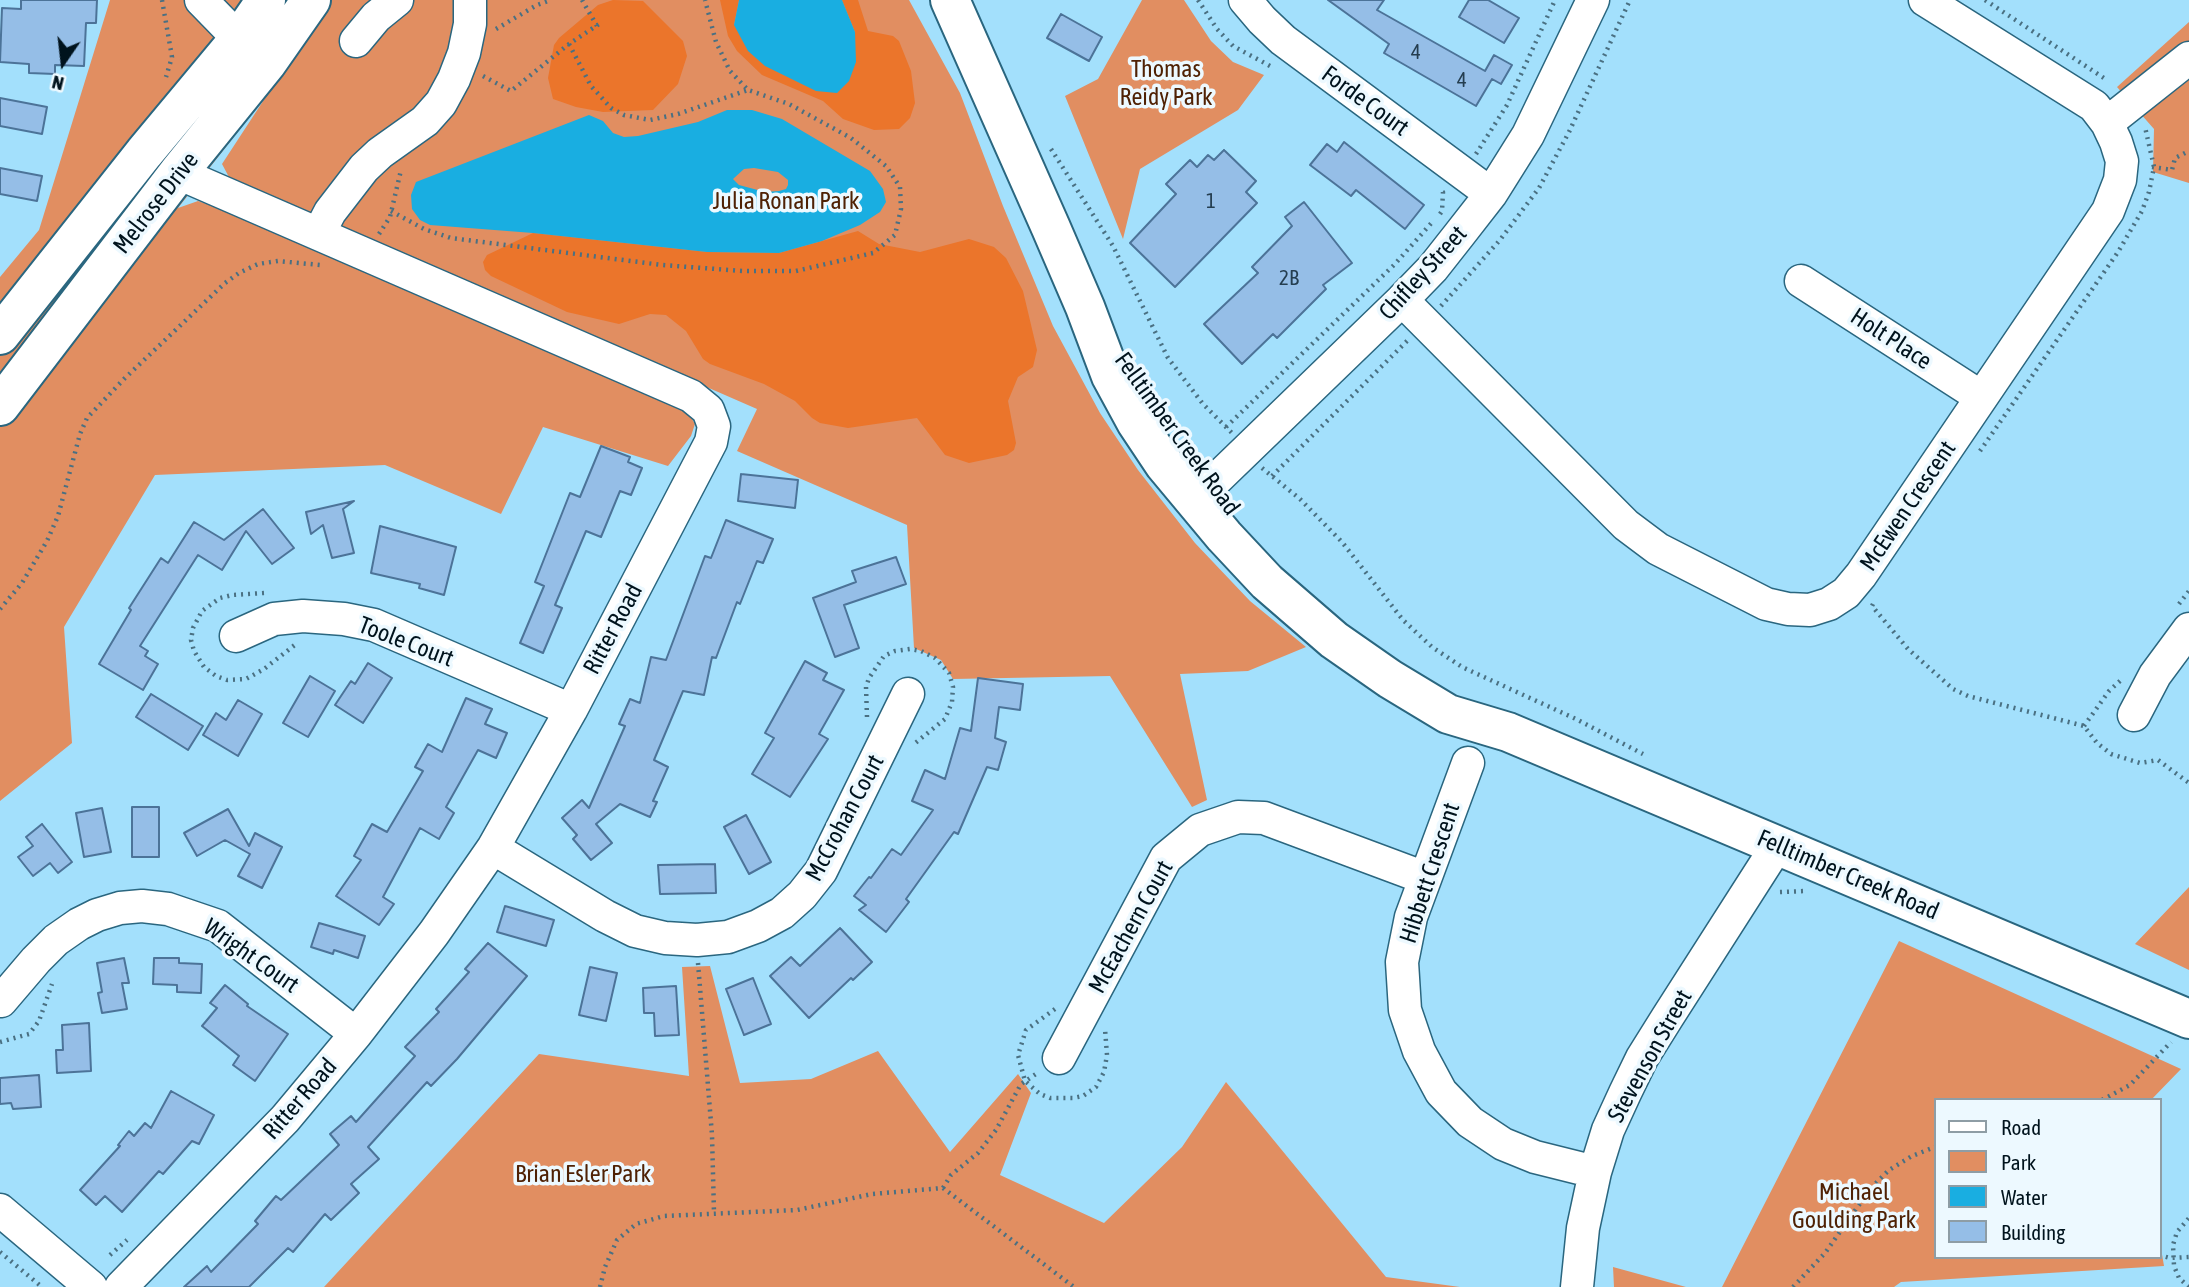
<!DOCTYPE html>
<style>
body{margin:0}
#map{position:relative;width:2189px;height:1287px;overflow:hidden;background:#a3e0fc;font-family:"Asap Condensed",sans-serif}
canvas{display:block}
.legend{position:absolute;left:1934px;top:1098px;width:228px;height:161px;box-sizing:border-box;background:#edf9ff;border:2px solid #8e9da5;margin:0;padding:9px 12px;list-style:none;font-size:21px;color:#00131d}
.legend li{display:flex;align-items:center;gap:14px;height:35px}
.legend b{width:35px;border:2px solid #8e9da5}
.north{position:absolute;left:28px;top:28px;width:70px;height:70px;-webkit-text-stroke:5px #edf9ff;paint-order:stroke;rotate:194deg;font-size:19px;font-weight:700;line-height:28px;text-align:center;color:#00131d}
.north::after{content:'';display:block;margin:auto;width:24px;height:32px;background:#00131d;clip-path:polygon(50% 0,100% 100%,50% 72%,0 100%)}
</style>
<div id="map">
<canvas width="2189" height="1287"></canvas>
<ul class="legend">
<li><b style="height:9px;background:#fff"></b>Road</li>
<li><b style="height:19px;background:#e18e61"></b>Park</li>
<li><b style="height:19px;background:#19aee1"></b>Water</li>
<li><b style="height:19px;background:#95bee7"></b>Building</li>
</ul>
<div class="north">N</div>
</div>
<script>
const context = document.querySelector('canvas').getContext('2d');
context.lineJoin = 'round';
function paint(path, color) {
  context.fillStyle = color;
  context.fill(path, 'evenodd');
}
function shape(rows) {
  const path = new Path2D();
  for (const r of rows) {
    path.moveTo(r[0], r[1]);
    for (let i = 2; i < r.length; i += 2) path.lineTo(r[i], r[i + 1]);
  }
  return path;
}
function strokePath(path, color, width, dash) {
  context.strokeStyle = color;
  context.lineWidth = width;
  context.lineCap = dash ? 'butt' : 'round';
  context.setLineDash(dash || []);
  context.stroke(path);
}
function drawText(font, color, halo, rows, align = 'center') {
  context.font = font + ' "Asap Condensed",sans-serif';
  context.lineWidth = 7;
  context.setLineDash([]);
  context.textBaseline = 'middle';
  context.strokeStyle = halo;
  context.fillStyle = color;
  for (const [text, x, y, turn = 0] of rows) {
    context.save();
    context.translate(x, y);
    context.rotate((+turn || 0) * Math.PI / 180);
    context.textAlign = isNaN(turn) ? turn : align;
    if (halo) context.strokeText(text, 0, 0);
    context.fillText(text, 0, 0);
    context.restore();
  }
}
paint(shape([
 [110,0,909,0,960,93,1003,206,1053,326,1100,413,1138,470,1195,543,1250,601,1306,647,1248,671,1180,674,1207,800,1192,807,1110,676,953,679,941,660,914,648,907,525,737,451,757,409,230,179,222,164,269,92,178,208,198,201,248,218,686,409,695,424,691,436,668,466,543,427,501,514,385,465,155,475,64,627,72,743,0,801,0,277,39,230],
 [1142,0,1184,0,1211,41,1233,62,1264,75,1238,110,1140,169,1123,239,1065,96,1098,79],
 [2189,22,2189,183,2153,172,2154,129,2117,87],
 [2189,887,2189,970,2135,944],
 [1899,941,2181,1069,2151,1100,1935,1100,1935,1257,2159,1257,2159,1237,2164,1266,1901,1282,1894,1287,1722,1287],
 [710,966,740,1083,811,1079,878,1051,950,1152,1018,1074,1031,1093,1000,1175,1104,1223,1182,1147,1226,1082,1386,1277,1460,1287,324,1287,539,1054,689,1076,682,967],
 [1613,1267,1686,1287,1614,1287]
]), '#e18e61');
paint(shape([
 [613,0,643,1,683,41,687,56,678,84,653,110,603,112,576,107,553,99,548,78,554,45,559,38,598,5],
 [720,0,739,0,734,25,855,32,842,0,858,0,868,31,893,36,899,41,911,71,915,103,910,118,899,129,874,130,843,119,823,101,762,75,737,51,728,36],
 [858,231,879,244,920,252,969,239,994,247,1006,258,1023,291,1037,350,1033,367,1018,377,1008,401,1016,443,1014,450,1007,455,969,463,945,455,917,418,848,428,820,423,812,418,795,401,764,384,710,364,703,359,686,331,666,315,650,314,619,324,567,312,491,276,485,270,483,262,487,255,533,233,707,252,779,253]
]), '#eb752b');
paint(shape([
 [739,0,842,0,855,32,856,62,849,81,837,93,816,91,765,66,748,51,734,25],
 [727,110,752,110,782,119,870,171,883,189,886,202,880,212,860,225,822,241,779,253,707,252,533,233,430,225,420,220,412,209,411,195,416,182,589,115,603,121,613,133,624,137,638,136,698,122],
 [754,168,778,172,788,180,788,185,786,189,779,191,765,192,739,185,733,179,744,169]
]), '#19aee1');
const building = shape([
 [21,0,97,0,96,23,86,23,84,66,55,65,55,74,29,73,29,64,0,62,2,8,21,9,21,0],
 [1328,0,1384,0,1377,10,1485,71,1494,55,1512,65,1501,84,1492,79,1476,106,1384,53,1389,44,1328,0],
 [1469,0,1488,0,1519,18,1504,43,1459,17,1469,0],
 [1061,14,1102,37,1089,61,1047,38,1061,14],
 [0,98,47,107,42,134,0,126,0,98],
 [1344,142,1424,205,1405,229,1356,190,1351,196,1310,165,1327,144,1337,152,1344,142],
 [1224,150,1256,181,1246,192,1257,203,1175,287,1130,243,1176,194,1166,184,1190,160,1197,167,1208,155,1214,160,1224,150],
 [0,168,42,176,37,201,0,194,0,168],
 [1304,202,1352,263,1323,285,1326,289,1277,338,1273,334,1242,364,1204,324,1258,273,1252,267,1292,226,1285,217,1304,202],
 [601,446,630,457,628,462,642,468,631,495,620,491,601,537,586,531,555,605,562,608,543,653,520,643,544,586,535,582,570,493,580,497,601,446],
 [741,474,798,480,795,508,738,501,741,474],
 [354,501,343,509,354,553,332,558,323,525,311,534,306,512,354,501],
 [263,509,294,548,272,564,246,531,222,570,198,555,140,646,148,651,145,656,158,664,143,690,99,664,131,610,129,608,161,558,168,563,194,522,224,540,263,509],
 [726,520,773,539,763,563,757,561,740,604,737,602,716,658,712,657,704,695,683,691,654,760,668,767,653,801,657,802,650,817,620,804,596,824,612,843,591,860,573,839,577,835,562,818,582,800,589,808,625,726,619,724,630,699,640,703,651,657,666,660,705,556,711,558,726,520],
 [380,526,456,547,444,595,419,588,420,584,371,573,380,526],
 [896,557,906,584,844,605,859,648,835,657,813,598,856,582,852,571,896,557],
 [805,661,827,673,823,680,844,690,819,734,828,739,790,797,752,774,774,738,765,733,805,661],
 [368,663,392,678,363,723,335,705,351,681,355,684,368,663],
 [310,676,335,691,308,737,283,723,310,676],
 [978,678,1023,684,1020,710,999,707,995,738,1006,742,998,770,987,767,958,834,954,832,906,899,909,902,886,932,859,910,866,905,854,896,869,877,871,878,892,849,901,855,933,810,912,801,925,770,945,779,960,728,971,731,978,678],
 [151,694,203,726,188,750,136,717,151,694],
 [466,698,492,709,485,724,507,733,496,758,478,750,446,807,454,813,439,839,420,828,383,897,394,904,379,925,336,896,361,860,354,856,372,824,387,832,423,771,415,767,428,744,442,752,466,698],
 [238,700,262,714,238,756,203,735,216,713,226,720,238,700],
 [132,807,159,807,159,857,132,857,132,807],
 [102,808,111,852,84,857,76,813,102,808],
 [228,809,249,846,255,833,282,847,262,888,238,876,250,854,225,840,197,856,184,833,228,809],
 [746,815,771,862,749,874,724,827,746,815],
 [42,824,72,862,58,873,50,863,33,876,18,857,33,846,26,837,42,824],
 [715,864,716,893,660,894,658,865,715,864],
 [505,906,554,920,546,946,497,932,505,906],
 [319,923,365,936,358,958,334,950,333,954,311,947,319,923],
 [840,928,872,962,853,980,851,978,809,1018,770,976,791,957,800,966,840,928],
 [488,943,527,976,457,1059,431,1086,427,1082,368,1147,379,1159,351,1184,359,1193,331,1220,325,1214,293,1252,288,1248,249,1287,184,1287,207,1266,211,1272,258,1224,255,1221,276,1196,281,1200,339,1145,330,1134,351,1116,356,1122,415,1056,405,1047,439,1012,436,1009,469,972,465,969,488,943],
 [124,958,129,983,122,983,127,1009,102,1013,98,993,102,992,97,963,124,958],
 [154,958,179,958,179,963,202,964,201,993,177,992,177,985,153,984,154,958],
 [590,967,617,973,606,1021,579,1015,590,967],
 [753,978,771,1024,744,1035,726,989,753,978],
 [225,985,248,1004,247,1006,288,1034,255,1081,233,1065,239,1056,202,1026,217,1008,210,1003,225,985],
 [676,986,679,1035,655,1036,654,1013,644,1013,643,988,676,986],
 [89,1023,91,1071,57,1073,56,1050,63,1050,62,1025,89,1023],
 [39,1075,41,1107,13,1109,11,1103,0,1104,0,1078,39,1075],
 [171,1091,214,1115,199,1144,192,1141,163,1174,159,1171,122,1212,105,1196,96,1205,80,1190,120,1146,118,1145,129,1131,134,1136,145,1123,151,1128,171,1091]
]);
paint(building, '#95bee7');
strokePath(building, '#4c7398', 2);
const minor = shape([
 [201,0,239,39],
 [1245,0,1262,20,1283,40,1491,194],
 [356,41,376,17,397,0],
 [2107,123,2189,58],
 [319,233,330,212,364,168,380,153,425,121,441,103,454,79,464,53,470,24,470,0],
 [1801,281,1981,397],
 [1402,300,1626,525,1658,549,1766,604,1788,609,1810,610,1829,604,1846,593,1861,575,2108,211,2120,180,2122,161,2116,142,2107,123,2094,106,1925,0],
 [1194,501,1402,300,1433,268,1459,235,1491,194,1528,135,1593,0],
 [236,636,274,619,303,616,344,619,374,625,571,710],
 [2134,715,2155,675,2189,629],
 [1468,763,1411,917,1402,962,1405,1010,1419,1051,1441,1092,1470,1122,1503,1144,1535,1157,1595,1172],
 [493,848,605,916,635,931,665,938,697,940,728,937,758,926,782,913,802,895,821,871,908,694],
 [1,1001,36,960,56,940,79,924,97,915,120,908,142,906,168,909,218,926,356,1034],
 [1059,1058,1166,858,1200,830,1238,817,1264,818,1425,878],
 [0,1210,91,1287],
 [121,1287,285,1119,356,1034,434,933,493,848,571,710,711,442,714,426,708,410,691,396,178,173],
 [1577,1287,1583,1228,1595,1172,1608,1130,1625,1093,1642,1058,1667,1018,1777,846]
]);
const major = shape([
 [950,0,1051,228,1085,307,1111,376,1136,422,1164,464,1224,536,1267,582,1334,640,1390,679,1448,714,1508,732,2189,1019],
 [0,335,144,153,239,39,266,0],
 [0,406,178,173,267,63,311,0]
]);
strokePath(minor, '#2a667f', 35);
strokePath(major, '#2a667f', 42);
strokePath(shape([
 [162,0,172,57,166,77],
 [582,0,597,26],
 [1198,0,1217,29,1233,46,1272,67],
 [1985,0,2107,80],
 [496,29,537,5,551,0],
 [569,44,591,86,611,108,624,115,650,120,678,114,748,90],
 [483,76,511,91,569,44,599,24],
 [1051,149,1113,246,1168,358,1203,404,1232,433],
 [1476,154,1507,105,1555,0],
 [2152,167,2172,170,2175,158,2189,151],
 [391,211,424,229,451,238,662,265,743,271,796,271,873,253,895,235,901,209,900,187,886,166,851,138,789,104,748,90,730,71,716,42,705,0],
 [1440,214,1442,211,1443,192,1440,190],
 [379,234,390,217,401,170],
 [1441,306,1500,240,1539,188,1569,132,1630,0],
 [1226,427,1395,264,1434,220],
 [1980,451,2118,252,2142,211,2149,192,2154,167,2145,127],
 [1262,468,1300,499,1342,542,1403,620,1432,647,1462,667,1576,719,1643,754],
 [1272,476,1408,340],
 [264,593,232,595,220,598,202,611,193,628,191,640,194,651,204,667,216,676,227,680,246,679,264,669,296,644],
 [1873,604,1872,606,1908,649,1953,689,1968,696,2084,726,2097,743,2111,754,2140,763,2158,760,2189,783],
 [2179,604,2189,591],
 [0,609,22,583,47,541,58,516,80,434,87,418,124,379,225,283,239,273,258,264,278,261,320,265],
 [867,717,866,687,869,678,884,656,895,651,910,649,921,651,935,658,949,673,953,687,952,702,945,719,914,744],
 [2084,726,2109,691,2121,680],
 [1780,892,1806,891],
 [698,963,712,1135,714,1213],
 [1055,1009,1026,1030,1018,1055,1025,1081,1040,1094,1050,1098,1073,1098,1083,1096,1096,1087,1104,1072,1107,1055,1105,1029],
 [0,1042,29,1034,39,1021,52,984],
 [2102,1100,2130,1085,2171,1042],
 [943,1188,951,1175,978,1153,996,1130,1021,1084,1039,1072],
 [0,1252,42,1287],
 [110,1255,127,1240],
 [2159,1255,2170,1258,2189,1257],
 [600,1287,605,1267,617,1240,636,1224,664,1216,797,1210,872,1194,943,1188,1074,1287],
 [1793,1287,1825,1253,1871,1188,1889,1170,1912,1156,1935,1147],
 [2189,1287,2179,1278,2174,1266,2173,1245,2177,1232,2189,1218]
]), '#4a7082', 4.5, [2, 5]);
strokePath(minor, '#fff', 32);
strokePath(major, '#fff', 38);
drawText('21px', '#253e50', null, [
 ["4",1416,52],
 ["4",1462,80],
 ["1",1211,201],
 ["2B",1289,278]
]);
drawText('24px', '#4f2104', '#edf9ff', [
 ["Thomas",1166,69],
 ["Reidy Park",1166,97],
 ["Julia Ronan Park",786,201],
 ["Brian Esler Park",583,1174],
 ["Michael",1854,1192],
 ["Goulding Park",1854,1220]
]);
drawText('24px', '#00131d', '#edf9ff', [
 ["Forde Court",1365,101,36],
 ["Melrose Drive",156,203,-52],
 ["Chifley Street",1423,273,-48],
 ["Holt Place",1891,339,33],
 ["Felltimber Creek Road",1177,434,54],
 ["McEwen Crescent",1908,506,-56],
 ["Ritter Road",613,629,-62],
 ["Toole Court",406,642,21],
 ["McCrohan Court",845,818,-62],
 ["Hibbett Crescent",1430,873,-72],
 ["Felltimber Creek Road",1848,875,23],
 ["McEachern Court",1131,927,-61],
 ["Wright Court",251,956,35],
 ["Stevenson Street",1650,1056,-61],
 ["Ritter Road",300,1099,-49]
]);
</script>
